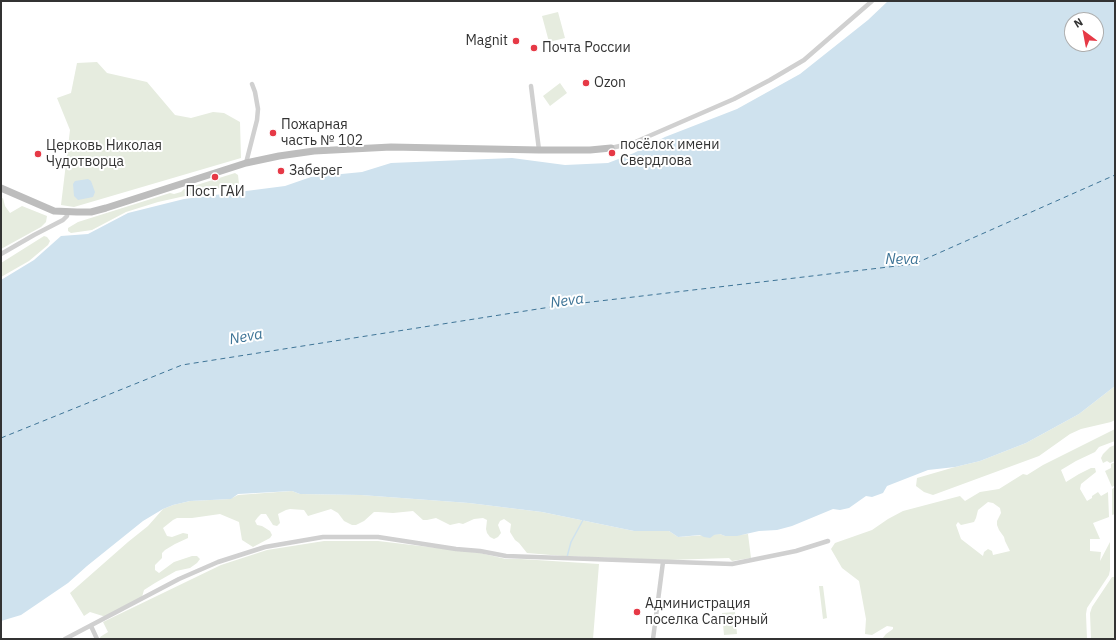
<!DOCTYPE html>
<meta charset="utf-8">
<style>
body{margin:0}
#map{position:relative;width:1116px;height:640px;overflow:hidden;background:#fff;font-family:"IBM Plex Sans",sans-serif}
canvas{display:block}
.frame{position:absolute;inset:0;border:2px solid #333;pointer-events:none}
.north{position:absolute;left:1064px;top:12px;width:40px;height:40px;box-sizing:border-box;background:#fff;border:1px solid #adadad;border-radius:50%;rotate:328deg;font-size:11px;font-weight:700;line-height:16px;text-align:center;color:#333}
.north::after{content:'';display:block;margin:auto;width:14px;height:18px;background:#e63946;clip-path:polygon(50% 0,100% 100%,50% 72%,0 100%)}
</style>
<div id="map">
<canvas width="1116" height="640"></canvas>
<div class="frame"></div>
<div class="north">N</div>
</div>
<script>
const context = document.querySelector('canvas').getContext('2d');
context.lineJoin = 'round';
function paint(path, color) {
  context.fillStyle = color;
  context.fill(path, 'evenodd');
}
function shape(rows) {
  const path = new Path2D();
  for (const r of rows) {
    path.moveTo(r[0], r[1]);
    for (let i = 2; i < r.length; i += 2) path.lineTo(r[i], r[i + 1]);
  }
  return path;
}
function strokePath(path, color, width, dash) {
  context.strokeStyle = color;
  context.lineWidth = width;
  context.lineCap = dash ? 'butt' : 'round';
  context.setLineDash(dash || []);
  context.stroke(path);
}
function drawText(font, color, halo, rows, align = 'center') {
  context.font = font + ' "IBM Plex Sans",sans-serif';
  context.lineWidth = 4;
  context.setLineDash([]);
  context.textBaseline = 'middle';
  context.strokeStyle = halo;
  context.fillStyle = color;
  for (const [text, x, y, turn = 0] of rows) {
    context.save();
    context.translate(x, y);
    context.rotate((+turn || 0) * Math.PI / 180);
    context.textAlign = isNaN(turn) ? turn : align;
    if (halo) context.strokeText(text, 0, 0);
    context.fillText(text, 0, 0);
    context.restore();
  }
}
paint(shape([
 [558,12,565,38,549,42,542,16],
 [97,62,107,73,147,82,175,115,191,118,213,112,224,113,240,122,241,158,74,207,61,205,70,130,57,98,71,93,77,63],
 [560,83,567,93,550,106,543,96],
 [235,173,238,175,239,184,158,202,126,212,92,230,71,233,68,231,68,228,78,222,170,193,174,194,181,192,184,189],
 [3,198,5,206,10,213,22,206,47,216,46,222,41,227,1,249,1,199],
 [44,236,47,237,50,241,48,245,29,261,1,277,1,263],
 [1115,386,1115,420,1111,422,1081,429,1070,434,1039,456,933,495,924,492,916,486,917,478,955,467,980,461,1026,443,1079,414],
 [1115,429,1115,441,1099,447,1095,452,1076,461,1061,470,1066,482,1079,474,1091,468,1095,468,1096,472,1081,484,1080,489,1087,501,1092,498,1092,496,1098,492,1101,496,1108,492,1109,517,1093,523,1100,539,1090,539,1090,551,1101,552,1100,561,1110,542,1110,570,1109,575,1087,608,1086,614,1087,639,882,639,886,634,893,629,893,627,887,626,872,635,865,634,866,619,859,581,842,568,831,549,835,543,872,530,888,519,903,511,960,496,965,501,980,492,999,489,1023,474,1027,475,1043,465],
 [988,502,993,503,1000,508,1001,513,997,521,997,525,999,530,1004,537,1005,541,1010,551,993,555,992,551,988,549,984,552,983,556,961,539,956,525,958,522,961,525,974,522,976,518,978,510],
 [1115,445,1115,461,1110,463,1107,461,1103,463,1101,458,1103,454,1110,447],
 [1115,462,1115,485,1112,487,1105,471,1111,468,1111,464],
 [1115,487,1115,514,1112,515,1112,489],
 [292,491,300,494,361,495,469,503,542,512,634,531,669,531,678,537,720,534,725,536,748,534,751,558,732,561,729,558,668,560,563,556,527,553,519,543,515,540,510,532,511,524,504,519,500,521,498,525,501,533,498,537,494,539,490,537,487,533,486,529,487,520,483,518,474,519,463,524,459,523,450,525,436,518,427,520,423,520,413,511,393,513,378,512,374,512,364,521,356,525,352,525,344,521,338,513,331,509,308,516,304,510,290,509,286,510,278,514,280,523,277,526,273,525,266,514,261,514,258,517,255,521,257,525,262,526,270,531,272,535,270,538,253,547,242,540,239,522,220,514,192,518,177,518,173,520,163,528,167,536,172,537,183,533,188,534,188,538,175,544,165,550,162,553,162,558,155,565,155,570,159,573,174,562,192,556,197,556,200,559,197,563,190,568,176,571,155,583,144,590,142,597,106,617,90,612,84,616,70,593,128,542,148,526,163,509,173,505,190,501,230,499,238,495],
 [324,541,378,541,480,553,506,559,521,559,599,564,593,639,101,639,100,637,108,632,103,622,221,565,267,550],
 [1115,570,1115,639,1091,639,1090,613,1092,607,1112,577,1114,577],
 [819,586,823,586,827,618,823,619],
 [735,612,737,634,724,635,722,613]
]), '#e6ecdf');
paint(shape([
 [888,1,1115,1,1115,386,1079,414,1026,443,980,461,955,467,928,470,887,486,883,493,872,497,866,496,849,508,840,510,833,509,792,526,777,530,759,531,737,536,725,536,720,534,714,535,710,538,704,537,700,535,678,537,669,531,634,531,542,512,469,503,361,495,300,494,292,491,238,494,231,499,190,501,173,505,163,509,143,521,87,566,68,583,21,615,1,621,1,280,34,260,61,236,88,234,128,213,184,199,285,186,311,177,362,172,391,163,512,158,565,165,608,163,634,153,665,137,737,109,800,74,868,20],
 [1072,20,1096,20,1096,44,1072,44],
 [88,179,91,181,95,192,93,197,78,200,74,196,73,184,75,181]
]), '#cfe2ee');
strokePath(shape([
 [567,557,571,542,583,520]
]), '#cfe2ee', 1.5);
strokePath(shape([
 [1,438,182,365,557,306,914,264,1115,175]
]), '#3f7597', 1, [5, 4]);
strokePath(shape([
 [531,86,539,150],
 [611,148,633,143,734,99,770,80,804,60,872,1],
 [246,163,257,120,258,109,255,92,252,84],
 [1,254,34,235,63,220,67,216,67,212],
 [91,626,97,639],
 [65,639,179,579,218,562,265,547,323,537,378,537,456,549,480,551,506,556,732,564,796,551,828,541],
 [653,639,663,562]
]), '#d0d0d0', 4.5);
strokePath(shape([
 [1,188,54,211,77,212,91,212,106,208,246,163,279,156,314,151,391,147,539,150,590,150,611,148]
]), '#bdbdbd', 7);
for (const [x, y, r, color] of [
 [516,41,4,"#e63946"],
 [534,48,4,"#e63946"],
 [586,83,4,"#e63946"],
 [273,133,4,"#e63946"],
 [612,153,4,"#e63946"],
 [38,154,4,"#e63946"],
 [281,171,4,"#e63946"],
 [215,177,4,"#e63946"],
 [637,612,4,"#e63946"]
]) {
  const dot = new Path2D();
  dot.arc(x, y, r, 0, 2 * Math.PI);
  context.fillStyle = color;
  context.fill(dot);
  strokePath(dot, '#fff', 1.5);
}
drawText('14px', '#333', '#fff', [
 ["Magnit",508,41,"right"],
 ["Почта России",542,48],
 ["Ozon",594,83],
 ["Пожарная",281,125],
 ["часть № 102",281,141],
 ["посёлок имени",620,145],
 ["Свердлова",620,161],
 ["Церковь Николая",46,146],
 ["Чудотворца",46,162],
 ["Заберег",289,171],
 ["Пост ГАИ",215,192,"center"],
 ["Администрация",645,604],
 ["поселка Саперный",645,620]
], 'left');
drawText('italic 15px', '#3f7597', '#fff', [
 ["Neva",902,260],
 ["Neva",567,301,-8],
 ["Neva",246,337,-10]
]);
</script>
